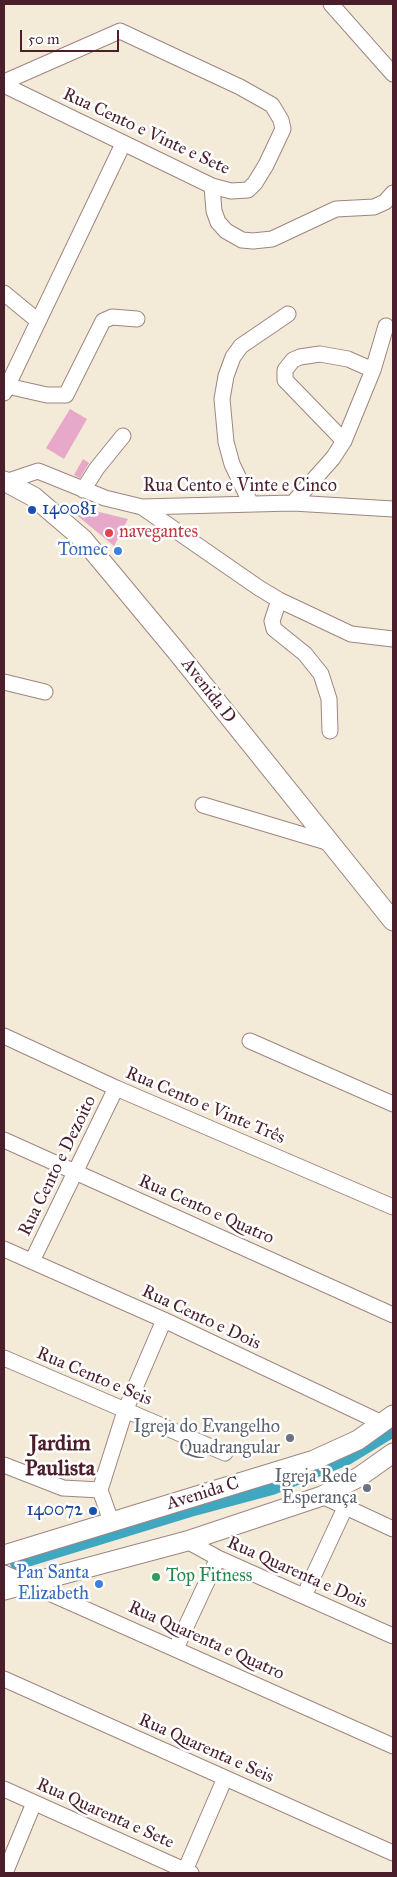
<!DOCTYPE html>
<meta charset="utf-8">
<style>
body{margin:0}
#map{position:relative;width:397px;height:1877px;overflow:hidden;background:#f3ebd7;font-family:"IM FELL Great Primer",serif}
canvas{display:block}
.frame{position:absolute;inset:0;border:5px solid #4a1f2b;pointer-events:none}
.scale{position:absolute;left:20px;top:30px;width:99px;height:22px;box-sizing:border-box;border:2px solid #4a1f2b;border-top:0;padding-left:6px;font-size:15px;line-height:18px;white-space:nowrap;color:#4a1f2b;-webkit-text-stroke:4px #fff;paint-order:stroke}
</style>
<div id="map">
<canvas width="397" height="1877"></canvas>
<div class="frame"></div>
<div class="scale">50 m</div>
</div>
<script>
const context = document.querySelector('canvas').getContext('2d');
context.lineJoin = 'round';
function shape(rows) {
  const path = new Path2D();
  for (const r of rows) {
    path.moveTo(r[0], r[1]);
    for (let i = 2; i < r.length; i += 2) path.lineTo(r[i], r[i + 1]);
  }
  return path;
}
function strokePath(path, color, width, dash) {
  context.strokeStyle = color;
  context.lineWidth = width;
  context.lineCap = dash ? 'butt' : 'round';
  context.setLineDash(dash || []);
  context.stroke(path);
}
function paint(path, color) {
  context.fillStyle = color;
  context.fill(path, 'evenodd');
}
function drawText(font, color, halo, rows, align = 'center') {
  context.font = font + ' "IM FELL Great Primer",serif';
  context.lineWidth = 5;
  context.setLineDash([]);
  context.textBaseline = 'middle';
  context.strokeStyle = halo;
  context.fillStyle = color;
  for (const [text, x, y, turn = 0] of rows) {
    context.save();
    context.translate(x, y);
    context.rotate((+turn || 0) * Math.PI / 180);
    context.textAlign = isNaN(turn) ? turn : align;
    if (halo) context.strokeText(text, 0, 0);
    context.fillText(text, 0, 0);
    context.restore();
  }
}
strokePath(shape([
 [17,1563,190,1510,272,1488,347,1458,393,1430]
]), '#40a7c0', 14);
paint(shape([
 [70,409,87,419,64,459,46,448],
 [83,459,89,463,80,478,74,475],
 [62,503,128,519,114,546]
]), '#e7a8c9');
const minor = shape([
 [331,4,393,74],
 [4,82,120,31,240,87,272,105,281,120,283,129,266,165,255,183,248,190,231,191,212,186,4,85],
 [212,186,214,211,218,222,226,231,242,240,253,241,272,239,336,209,374,207,385,202,393,193],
 [4,293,38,321],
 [7,386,47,395,66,395,103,321,112,317,137,319],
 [4,393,123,144],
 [344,441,285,380,285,370,293,360,300,357,320,354,348,359,373,370],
 [5,482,38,471,105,498,142,507,293,503,393,509],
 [83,490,97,468,123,436],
 [293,503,333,458,344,441,373,370,386,326],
 [251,504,232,464,226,442,222,399,226,376,233,357,241,346,288,314],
 [142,507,259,588,279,600,351,634,393,639],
 [279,600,272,621,274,629,305,654,321,674,329,699,330,731],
 [4,682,45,692],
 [203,805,330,843],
 [4,1036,116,1088,393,1207],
 [250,1041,393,1104],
 [4,1140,393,1315],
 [4,1249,164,1320,382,1423],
 [32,1261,116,1088],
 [4,1358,225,1453],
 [4,1465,63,1488,100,1490],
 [322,1496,393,1529],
 [111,1521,100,1490,125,1411,164,1320],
 [187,1541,218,1558,393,1636],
 [4,1573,393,1746],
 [304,1596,345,1508],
 [176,1648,218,1558],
 [4,1679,393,1853],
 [4,1789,191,1873],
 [5,1873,34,1803],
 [184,1873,225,1778]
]);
const major = shape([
 [4,481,34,497,83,539,177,652,393,921],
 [4,1555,314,1460,358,1440,393,1415],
 [4,1590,187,1541,322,1496,359,1477,393,1453]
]);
strokePath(minor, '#9e8581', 17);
strokePath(major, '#9e8581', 21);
strokePath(minor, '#fff', 15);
strokePath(major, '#fff', 19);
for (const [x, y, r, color] of [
 [32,510,5,"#1a4fb4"],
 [109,533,5,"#e0444e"],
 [118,551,5,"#3f7fe0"],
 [290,1438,5,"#6b7280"],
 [367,1488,5,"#6b7280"],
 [93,1511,5,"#1a4fb4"],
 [156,1577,5,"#2e9e5b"],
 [99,1584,5,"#3f7fe0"]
]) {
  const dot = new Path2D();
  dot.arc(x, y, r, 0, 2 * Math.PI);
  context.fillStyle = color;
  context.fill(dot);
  strokePath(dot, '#fff', 2);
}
drawText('18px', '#4a1f2b', '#fff', [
 ["Rua Cento e Vinte e Sete",146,132,25],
 ["Rua Cento e Vinte e Cinco",240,487],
 ["Avenida D",208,691,52],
 ["Rua Cento e Vinte Três",205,1106,23],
 ["Rua Cento e Dezoito",58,1166,-64],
 ["Rua Cento e Quatro",206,1210,24],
 ["Rua Cento e Dois",201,1318,25],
 ["Rua Cento e Seis",94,1377,23],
 ["Avenida C",203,1494,-17],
 ["Rua Quarenta e Dois",297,1573,24],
 ["Rua Quarenta e Quatro",206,1641,24],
 ["Rua Quarenta e Seis",206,1749,24],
 ["Rua Quarenta e Sete",105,1814,24]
]);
drawText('18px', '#164399', '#fff', [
 ["140081",42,510],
 ["140072",83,1511,"right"]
], 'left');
drawText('18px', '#be3a42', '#fff', [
 ["navegantes",119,533]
], 'left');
drawText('18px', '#366cbe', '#fff', [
 ["Tomec",108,551],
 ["Pan Santa",89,1574],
 ["Elizabeth",89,1595]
], 'right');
drawText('18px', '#5b616d', '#fff', [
 ["Igreja do Evangelho",280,1428],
 ["Quadrangular",280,1449],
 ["Igreja Rede",357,1478],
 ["Esperança",357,1499]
], 'right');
drawText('18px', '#27864d', '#fff', [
 ["Top Fitness",166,1577]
], 'left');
drawText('bold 22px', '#4a1f2b', '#fff', [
 ["Jardim",60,1445],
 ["Paulista",60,1470]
]);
</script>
